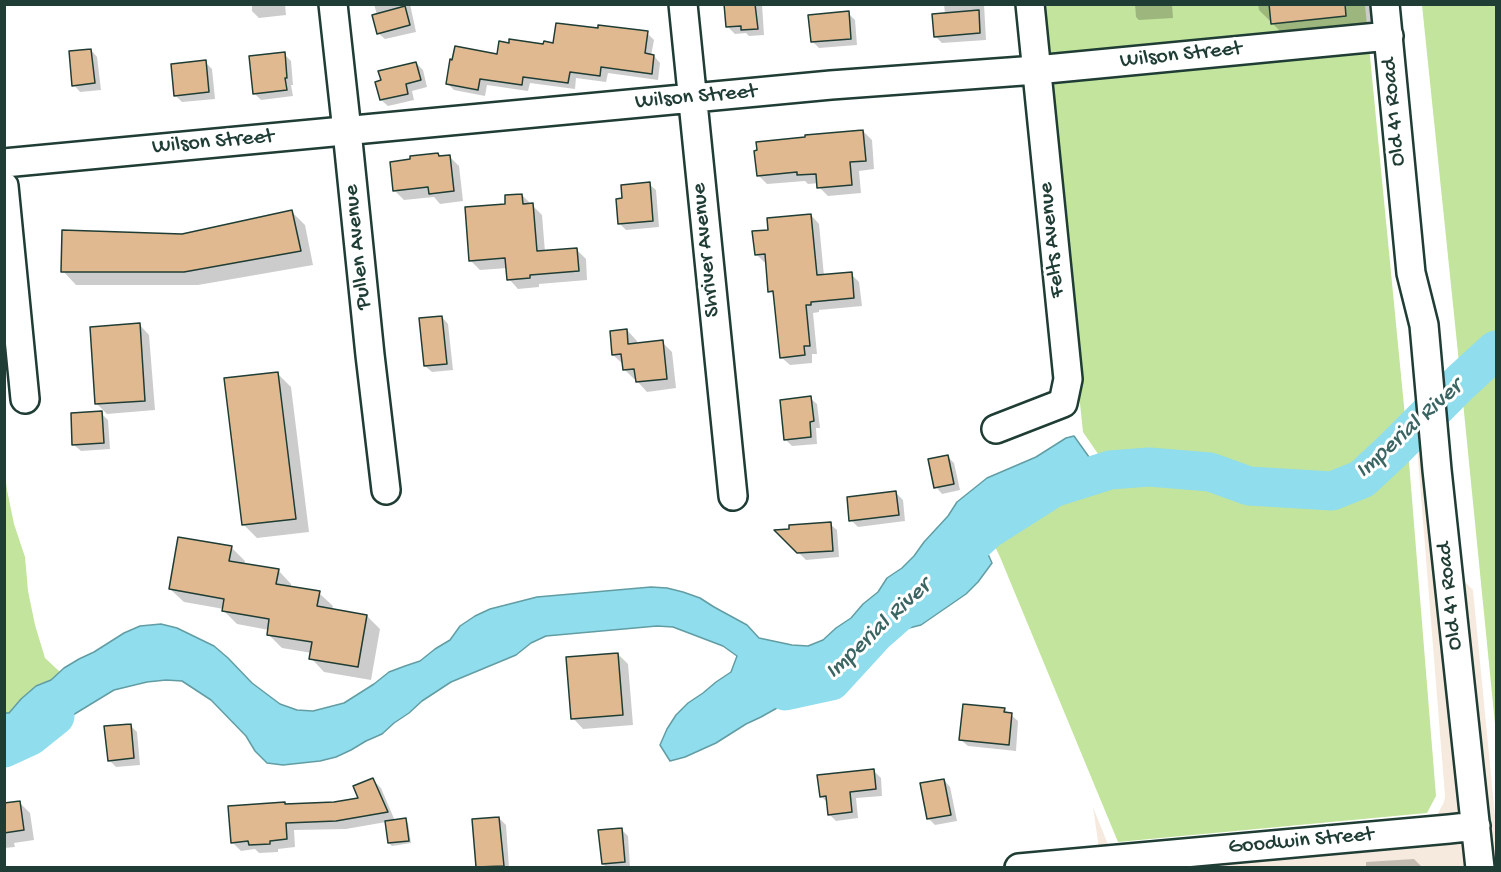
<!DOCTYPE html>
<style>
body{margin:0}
#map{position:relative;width:1501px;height:872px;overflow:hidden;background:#fff;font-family:"Gochi Hand",sans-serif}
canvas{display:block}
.frame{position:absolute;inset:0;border:6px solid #1f3d34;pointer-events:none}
</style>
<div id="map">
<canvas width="1501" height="872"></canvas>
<div class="frame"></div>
</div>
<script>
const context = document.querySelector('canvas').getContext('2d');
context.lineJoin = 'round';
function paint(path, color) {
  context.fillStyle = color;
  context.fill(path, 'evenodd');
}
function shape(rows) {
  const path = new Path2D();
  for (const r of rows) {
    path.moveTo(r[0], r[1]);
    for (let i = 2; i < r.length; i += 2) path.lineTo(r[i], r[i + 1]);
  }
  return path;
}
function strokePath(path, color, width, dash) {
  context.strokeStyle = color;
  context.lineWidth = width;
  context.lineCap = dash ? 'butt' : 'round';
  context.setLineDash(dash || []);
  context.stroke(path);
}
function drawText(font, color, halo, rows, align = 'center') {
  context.font = font + ' "Gochi Hand",sans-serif';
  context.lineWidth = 6;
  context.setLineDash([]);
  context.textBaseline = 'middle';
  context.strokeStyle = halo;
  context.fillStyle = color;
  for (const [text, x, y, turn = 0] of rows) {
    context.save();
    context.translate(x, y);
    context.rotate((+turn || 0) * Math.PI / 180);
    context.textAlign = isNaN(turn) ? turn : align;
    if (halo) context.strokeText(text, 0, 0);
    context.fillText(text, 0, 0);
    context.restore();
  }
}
paint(shape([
 [1422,426,1469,867,1129,867,1100,856,1093,807,1109,847,1434,821,1444,802,1445,796,1416,434],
 [1460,577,1473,590,1496,826,1496,867,1492,867]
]), '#f6eade');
paint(shape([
 [1038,5,1365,5,1407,437,1436,796,1427,813,1118,842,1000,557,987,530,1053,488,1109,470,1083,432],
 [1422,5,1496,5,1496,734,1461,382],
 [4,466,7,490,14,524,25,557,28,591,35,625,45,658,60,672,51,680,36,687,21,699,9,713,5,713]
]), '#c3e49d');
const water = shape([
 [1074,436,1094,464,1048,479,980,523,978,532,992,563,978,582,966,594,921,625,905,629,890,636,874,640,859,650,810,697,795,706,777,708,761,717,746,724,716,743,685,757,670,761,660,745,667,729,676,715,688,703,703,693,716,682,731,672,737,656,723,646,673,627,657,626,546,636,531,643,516,655,451,682,422,701,409,713,394,723,382,734,366,741,351,750,336,757,320,761,283,765,267,763,255,751,246,736,211,700,182,681,166,680,147,682,114,690,68,718,39,742,5,746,5,713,9,713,21,699,36,686,51,680,64,668,79,659,94,652,124,633,140,626,161,624,177,628,214,646,228,658,252,683,280,704,297,710,313,711,344,703,374,684,389,672,405,666,420,661,435,649,450,640,460,626,475,616,490,609,537,597,651,587,667,588,683,592,700,598,714,607,747,625,759,638,792,645,808,646,823,640,836,628,851,618,863,604,878,592,887,578,902,568,914,556,924,542,948,516,957,502,987,478,1036,457,1066,438,1074,436]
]);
paint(water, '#8fdded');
strokePath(water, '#629da3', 1.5);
paint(shape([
 [252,4,285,4,286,15,259,18,252,11],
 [374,4,410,4,416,32,385,39,378,33,377,15],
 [726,4,762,4,764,35,749,36,746,33,735,34,728,27],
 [944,4,984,4,986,40,942,43,936,37,945,14],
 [1135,4,1172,4,1173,18,1139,20,1136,17],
 [1258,4,1372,4,1374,28,1286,37,1259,10],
 [848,13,855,20,857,45,819,48,812,41],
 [647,33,654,40,651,56,654,56,660,63,658,80,608,73,606,82,576,78,575,89,530,83,528,91,487,85,485,96,454,90,447,83,498,56,555,44],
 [91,50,97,57,101,90,80,92,74,85],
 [284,54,291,61,293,85,291,85,293,96,261,100,254,93],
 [205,62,212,69,215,99,182,102,175,95],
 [416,63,423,70,427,87,412,91,414,100,388,106,381,100],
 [863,131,872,140,874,169,859,171,861,193,828,196,819,187,819,183,808,184,805,181,767,184,758,175],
 [438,154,440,157,449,156,459,166,463,201,440,204,434,197,404,200,394,190],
 [649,184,656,190,659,227,626,230,619,223,623,199],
 [522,195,542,215,545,252,576,249,586,259,587,280,539,284,539,287,518,289,509,279,508,268,480,270,471,261,507,205],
 [291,211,305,225,313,265,198,285,76,285,63,271,183,236],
 [811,215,819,224,824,276,851,274,859,282,862,306,819,310,819,312,813,313,817,354,812,354,812,363,790,365,781,357,775,296,770,291,767,262,764,262,756,254,769,231],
 [442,317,448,324,453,370,432,372,425,366],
 [139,324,149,335,155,410,107,414,97,404],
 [627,330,637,341,637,344,662,342,672,352,676,388,647,392,637,381,637,379,634,379,624,369,624,365,613,355],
 [277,373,291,387,309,532,257,538,243,524],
 [810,398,817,404,820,428,816,428,817,444,792,446,786,440],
 [101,413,108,420,110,449,81,451,74,445],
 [947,456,954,463,960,490,942,494,936,487],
 [896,493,903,500,905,521,858,527,851,520],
 [830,524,837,530,839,557,806,560,777,531],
 [231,547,245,561,244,565,278,570,291,584,291,588,319,593,333,606,332,610,367,616,380,629,371,680,324,672,311,658,312,653,282,648,268,634,269,630,237,624,223,610,224,609,184,602,170,589],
 [618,654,628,664,633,725,583,729,573,718],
 [1004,709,1018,721,1016,751,968,746,961,740],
 [130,725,137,732,140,765,116,767,109,760],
 [874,771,881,778,882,796,856,798,858,818,836,821,829,814,828,803,821,796],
 [372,779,381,788,395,821,405,820,408,823,411,843,392,846,389,843,386,822,346,829,294,830,295,847,278,849,278,852,259,853,255,849,241,851,232,842,286,805,334,804,361,799],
 [944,780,950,787,957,821,935,825,929,819],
 [20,803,30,813,34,840,14,843,15,847,4,848,4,805],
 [499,818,506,825,509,868,478,868,473,821],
 [621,829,628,836,630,868,607,868,603,864],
 [1414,859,1423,868,1366,868,1366,862]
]), '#0003');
strokePath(shape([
 [941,573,987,530,1053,488,1110,470,1149,467,1210,472,1249,486,1332,491,1362,479,1392,451,1461,382,1496,350],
 [774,686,785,691,831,681,875,633,900,611],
 [4,748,30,736,55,716]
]), '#8fdded', 39);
const building = shape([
 [724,4,755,4,758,29,741,30,741,26,726,27,724,4],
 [1269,4,1345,4,1346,16,1271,24,1269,4],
 [405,6,410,25,377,34,372,15,405,6],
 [979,10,980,33,934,37,932,14,979,10],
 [849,11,851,39,811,42,808,15,849,11],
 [556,23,598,28,598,25,648,31,645,53,654,55,652,74,601,67,600,76,570,72,568,83,523,77,522,85,480,79,478,90,446,84,450,59,452,60,455,46,497,54,499,41,509,43,509,39,543,44,544,41,553,43,556,23],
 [91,49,95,83,72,86,69,51,91,49],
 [285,52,287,78,285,78,287,90,253,94,249,56,285,52],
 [206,60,209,92,174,96,171,64,206,60],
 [416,62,421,80,406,84,408,94,380,100,375,82,381,80,378,71,416,62],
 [863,130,866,161,850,162,852,185,817,188,816,174,797,175,797,172,757,176,754,151,757,150,756,142,805,137,805,135,863,130],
 [438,153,439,156,450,155,454,191,429,194,428,187,393,191,390,162,410,159,410,156,438,153],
 [650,182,653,221,618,224,616,199,622,198,621,185,650,182],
 [522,194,523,204,533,203,537,251,577,248,579,271,530,275,530,278,507,280,505,258,469,261,465,207,505,204,505,195,522,194],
 [292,210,301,251,184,272,61,272,62,230,182,234,292,210],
 [811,214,817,275,852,272,854,298,811,302,811,305,806,305,810,346,804,346,805,355,780,358,773,291,768,292,765,254,755,255,752,231,768,230,767,218,811,214],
 [442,316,447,364,424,366,419,318,442,316],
 [140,323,145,401,95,404,90,327,140,323],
 [627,329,628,344,663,340,667,379,636,382,634,369,623,370,621,354,612,355,610,331,627,329],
 [278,372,296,519,242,525,224,378,278,372],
 [811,396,814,421,810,422,811,437,784,440,780,400,811,396],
 [102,411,104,443,72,445,71,413,102,411],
 [948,455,954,484,934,488,928,459,948,455],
 [896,491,899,515,849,521,847,497,896,491],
 [831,522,833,551,797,553,774,530,789,529,789,525,831,522],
 [178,537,232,546,229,561,279,569,276,584,320,591,317,606,367,615,358,667,309,659,312,642,267,635,269,619,222,611,224,599,169,589,178,537],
 [618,653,623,715,571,719,566,657,618,653],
 [963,704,1005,708,1004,712,1012,713,1009,745,959,740,963,704],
 [131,724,134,758,108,761,104,726,131,724],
 [874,769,876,789,850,792,852,812,828,815,826,796,820,797,817,775,874,769],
 [373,778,388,812,336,821,286,823,287,839,270,841,270,844,249,845,248,841,231,843,228,806,285,802,285,804,334,802,358,798,353,786,373,778],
 [944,779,951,815,927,819,920,783,944,779],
 [20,801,24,830,4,833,4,803,20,801],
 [499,817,504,866,476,867,472,819,499,817],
 [406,818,409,841,388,843,385,821,406,818],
 [622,828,625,862,602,864,598,830,622,828]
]);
paint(building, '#e1b991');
strokePath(building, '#1f3d34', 1.5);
const minor = shape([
 [333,4,347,131,370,355,386,490],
 [683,4,733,496],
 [1385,4,1411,273,1424,325,1437,470,1480,868],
 [4,163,831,85,1036,70,1389,36],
 [4,186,25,399],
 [996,429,1063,403,1068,379,1030,4],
 [1019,868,1449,829,1476,826]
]);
strokePath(minor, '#1f3d34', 32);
strokePath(minor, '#fff', 27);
drawText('22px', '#1f3d34', '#fff', [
 ["Wilson Street",1181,56,-6],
 ["Wilson Street",696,98,-5],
 ["Old 41 Road",1395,112,-95],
 ["Wilson Street",213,143,-5],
 ["Felts Avenue",1053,240,-96],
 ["Pullen Avenue",359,247,-96],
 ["Shriver Avenue",707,250,-96],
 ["Old 41 Road",1451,596,-96],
 ["Goodwin Street",1301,842,-5]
]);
drawText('italic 24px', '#3b6562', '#fff', [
 ["Imperial River",1410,430,-42],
 ["Imperial River",879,630,-43]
]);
</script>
